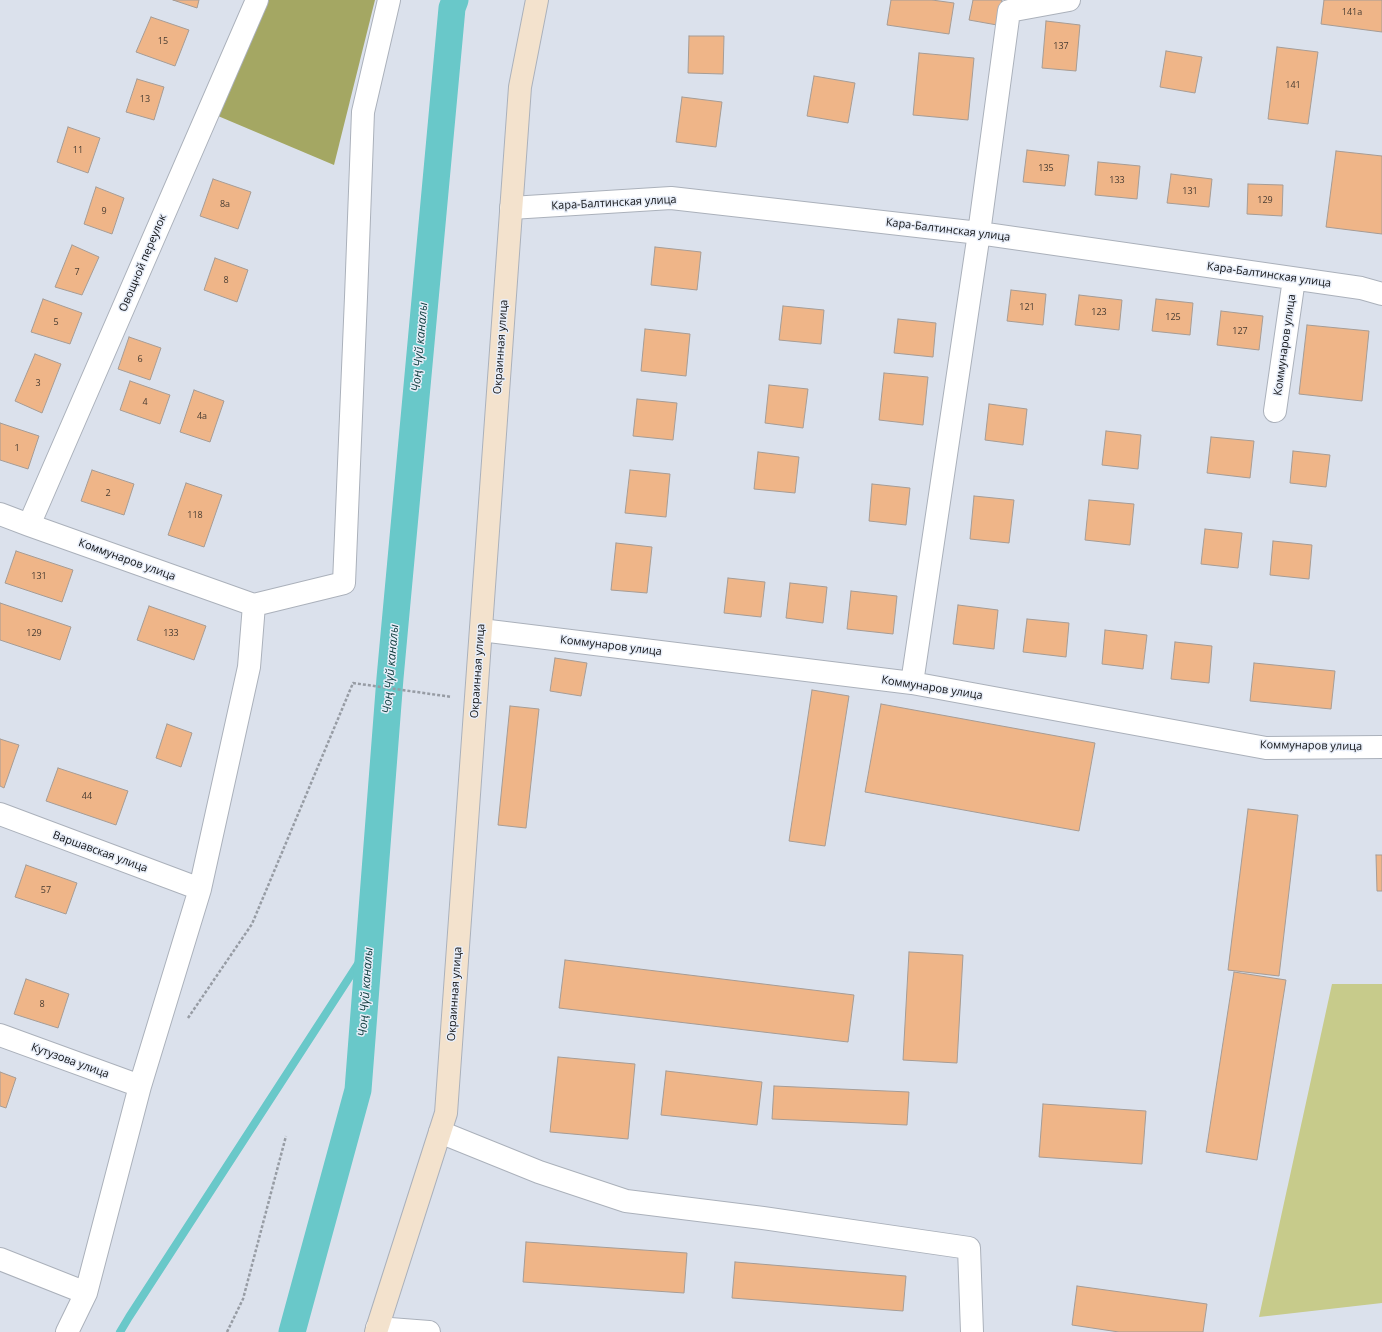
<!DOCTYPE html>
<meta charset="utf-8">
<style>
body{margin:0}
canvas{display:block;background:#dbe1ec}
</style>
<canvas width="1382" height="1332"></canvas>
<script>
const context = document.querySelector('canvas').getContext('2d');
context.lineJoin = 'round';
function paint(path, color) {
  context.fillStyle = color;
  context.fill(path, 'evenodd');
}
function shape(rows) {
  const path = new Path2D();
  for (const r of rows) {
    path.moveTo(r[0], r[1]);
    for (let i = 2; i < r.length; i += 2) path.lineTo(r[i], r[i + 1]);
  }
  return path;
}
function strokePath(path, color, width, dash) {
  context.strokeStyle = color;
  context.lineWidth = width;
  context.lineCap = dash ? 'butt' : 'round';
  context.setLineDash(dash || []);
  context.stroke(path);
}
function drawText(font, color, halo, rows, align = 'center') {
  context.font = font + ' "Open Sans",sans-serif';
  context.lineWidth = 3;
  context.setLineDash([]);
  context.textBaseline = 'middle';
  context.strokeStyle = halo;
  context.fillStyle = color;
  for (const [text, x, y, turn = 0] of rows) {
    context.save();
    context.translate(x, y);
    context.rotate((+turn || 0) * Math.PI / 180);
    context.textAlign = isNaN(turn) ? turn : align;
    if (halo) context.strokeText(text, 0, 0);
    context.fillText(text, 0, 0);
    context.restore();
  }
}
paint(shape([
 [1332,984,1382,984,1382,1303,1259,1317]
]), '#c7cb8b');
paint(shape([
 [269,0,375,0,334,165,218,116]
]), '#a4a763');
strokePath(shape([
 [120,1332,129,1317,369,947]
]), '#69c8c9', 8);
strokePath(shape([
 [292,1332,358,1090,390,678,452,8,455,0]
]), '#69c8c9', 27);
const building = shape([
 [173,0,199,0,197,8,173,0],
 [891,0,932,0,954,3,949,34,887,25,891,0],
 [973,0,1002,0,997,25,969,20,973,0],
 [1324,0,1382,0,1382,32,1321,24,1324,0],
 [151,17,189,30,175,66,136,52,151,17],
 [1046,21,1080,25,1076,71,1042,68,1046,21],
 [689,36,724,36,723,74,688,73,689,36],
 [1277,47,1318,52,1308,124,1268,119,1277,47],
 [1166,51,1202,57,1195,93,1160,87,1166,51],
 [919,53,974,58,968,120,913,115,919,53],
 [814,76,855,83,848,123,807,116,814,76],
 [137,79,164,87,154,120,126,112,137,79],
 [682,97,722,102,716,147,676,142,682,97],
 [68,127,100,138,88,173,57,162,68,127],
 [1027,150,1069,155,1065,186,1023,182,1027,150],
 [1336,151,1382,156,1382,234,1326,227,1336,151],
 [1098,162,1140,166,1137,199,1095,195,1098,162],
 [1171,174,1212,179,1209,207,1167,203,1171,174],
 [213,179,251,192,238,229,200,216,213,179],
 [1248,184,1283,185,1282,216,1247,214,1248,184],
 [96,187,124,198,112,234,84,224,96,187],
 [72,245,99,257,82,295,55,287,72,245],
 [655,247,701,252,697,290,651,285,655,247],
 [215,258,248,270,237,302,204,290,215,258],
 [1011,290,1046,294,1043,325,1007,321,1011,290],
 [1079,295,1122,300,1119,330,1075,325,1079,295],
 [43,299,82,313,70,344,31,332,43,299],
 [1156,299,1193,303,1190,335,1152,331,1156,299],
 [783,306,824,310,821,344,779,340,783,306],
 [1221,311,1263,316,1259,350,1217,345,1221,311],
 [898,319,936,323,933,357,894,353,898,319],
 [1307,325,1369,331,1362,401,1299,394,1307,325],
 [645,329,690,334,686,376,641,371,645,329],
 [129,337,161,348,150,380,118,369,129,337],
 [35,354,61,364,42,413,15,401,35,354],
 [884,373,928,377,923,425,879,420,884,373],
 [130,381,170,395,160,424,120,410,130,381],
 [769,385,808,389,803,428,765,423,769,385],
 [194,390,224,401,210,442,180,432,194,390],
 [637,399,677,403,673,440,633,436,637,399],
 [989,404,1027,409,1023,445,985,440,989,404],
 [0,423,39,436,28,469,0,460,0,423],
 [1106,431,1141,435,1138,469,1102,465,1106,431],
 [1211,437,1254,441,1250,478,1207,473,1211,437],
 [1293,451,1330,455,1326,487,1290,483,1293,451],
 [758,452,799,457,795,493,754,489,758,452],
 [92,470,134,484,124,515,81,501,92,470],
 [630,470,670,474,666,517,625,513,630,470],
 [186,483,222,495,204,547,168,535,186,483],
 [872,484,910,488,906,525,869,521,872,484],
 [974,496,1014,500,1009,543,970,539,974,496],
 [1089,500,1134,504,1130,545,1085,540,1089,500],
 [1205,529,1242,533,1238,568,1201,564,1205,529],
 [1273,541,1312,545,1309,579,1270,575,1273,541],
 [616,543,652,547,647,593,611,590,616,543],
 [16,551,73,570,62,602,5,583,16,551],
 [728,578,765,582,761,617,724,613,728,578],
 [790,583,827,587,823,623,786,618,790,583],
 [851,591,897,596,893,634,847,629,851,591],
 [0,603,71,627,60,660,0,640,0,603],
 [958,605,998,610,994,649,953,644,958,605],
 [149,606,206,626,194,660,137,640,149,606],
 [1027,619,1069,623,1066,657,1023,652,1027,619],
 [1105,630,1147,635,1143,669,1102,664,1105,630],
 [1175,642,1212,646,1209,683,1171,679,1175,642],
 [555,658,587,663,581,696,550,691,555,658],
 [1254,663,1335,671,1331,709,1250,701,1254,663],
 [812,690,849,696,825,846,789,841,812,690],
 [881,704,1095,743,1079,831,865,792,881,704],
 [510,706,539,709,526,828,498,825,510,706],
 [167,724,192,733,181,767,156,758,167,724],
 [0,739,19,745,4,788,0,786,0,739],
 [58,768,128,791,116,825,46,801,58,768],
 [1248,809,1298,815,1279,976,1228,970,1248,809],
 [1376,855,1382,855,1382,891,1377,891,1376,855],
 [26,865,77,883,66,914,15,897,26,865],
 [909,952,963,955,957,1063,903,1060,909,952],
 [565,960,854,995,848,1042,559,1008,565,960],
 [1234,972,1286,980,1257,1160,1206,1152,1234,972],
 [26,979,69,994,58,1028,14,1014,26,979],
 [558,1057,635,1064,628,1139,550,1132,558,1057],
 [666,1071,762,1082,757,1125,661,1115,666,1071],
 [0,1072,16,1078,6,1108,0,1106,0,1072],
 [774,1086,909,1092,907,1125,772,1119,774,1086],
 [1043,1104,1146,1111,1142,1164,1039,1157,1043,1104],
 [526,1242,687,1253,684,1293,523,1282,526,1242],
 [735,1262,906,1276,903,1311,732,1298,735,1262],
 [1077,1286,1207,1304,1203,1332,1119,1332,1072,1325,1077,1286]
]);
paint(building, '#efb588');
strokePath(building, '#a69c95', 1);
const street = shape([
 [511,208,671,198,979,233,1361,288,1382,294],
 [1275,411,1294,279],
 [0,514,29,525,254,605],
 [29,525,257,0],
 [254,605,344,583,356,297,363,112,389,0],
 [481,630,912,683,1266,748,1382,747],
 [912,683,979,233,1009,11,1069,0],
 [0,814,200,889],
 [0,1035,140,1086],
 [440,1132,539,1172,626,1201,763,1218,969,1248,972,1332],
 [0,1259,86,1293],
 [377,1328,429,1332],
 [67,1332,86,1293,140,1086,200,889,249,667,254,605]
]);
const secondary = shape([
 [376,1332,446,1113,520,87,537,0]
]);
strokePath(street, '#abb1bb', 24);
strokePath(secondary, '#abb1bb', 24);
strokePath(shape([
 [188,1018,252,924,353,683,452,697],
 [227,1332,243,1299,286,1136]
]), '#979ca4', 2.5, [3, 2]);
strokePath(street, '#fff', 22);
strokePath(secondary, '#f3e2cd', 22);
drawText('9px', '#483c32', null, [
 ["141а",1352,12],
 ["15",163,41],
 ["137",1061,46],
 ["141",1293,85],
 ["13",145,99],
 ["11",78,150],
 ["135",1046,168],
 ["133",1117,180],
 ["131",1190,191],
 ["129",1265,200],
 ["8a",225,204],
 ["9",104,211],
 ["7",77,272],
 ["8",226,280],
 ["121",1027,307],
 ["123",1099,312],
 ["125",1173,317],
 ["5",56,322],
 ["127",1240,331],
 ["6",140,359],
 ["3",38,383],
 ["4",145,402],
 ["4a",202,416],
 ["1",17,448],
 ["2",108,493],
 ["118",195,515],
 ["131",39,576],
 ["129",34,633],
 ["133",171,633],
 ["44",87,796],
 ["57",46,890],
 ["8",42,1004]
]);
drawText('11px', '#111316', '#e8eef9', [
 ["Кара-Балтинская улица",614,203,-3],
 ["Кара-Балтинская улица",948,230,7],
 ["Овощной переулок",143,263,-67],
 ["Кара-Балтинская улица",1269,275,8],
 ["Коммунаров улица",1285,345,-82],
 ["Окраинная улица",501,347,-86],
 ["Коммунаров улица",127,560,20],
 ["Коммунаров улица",611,646,7],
 ["Окраинная улица",478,671,-86],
 ["Коммунаров улица",932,688,9],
 ["Коммунаров улица",1311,746,1],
 ["Варшавская улица",100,852,20],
 ["Окраинная улица",455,994,-86],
 ["Кутузова улица",70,1061,20]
]);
drawText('italic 12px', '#0d3b3c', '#e8eef9', [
 ["Чоң Чүй каналы",420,347,-85],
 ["Чоң Чүй каналы",391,669,-85],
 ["Чоң Чүй каналы",366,992,-86]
]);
</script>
